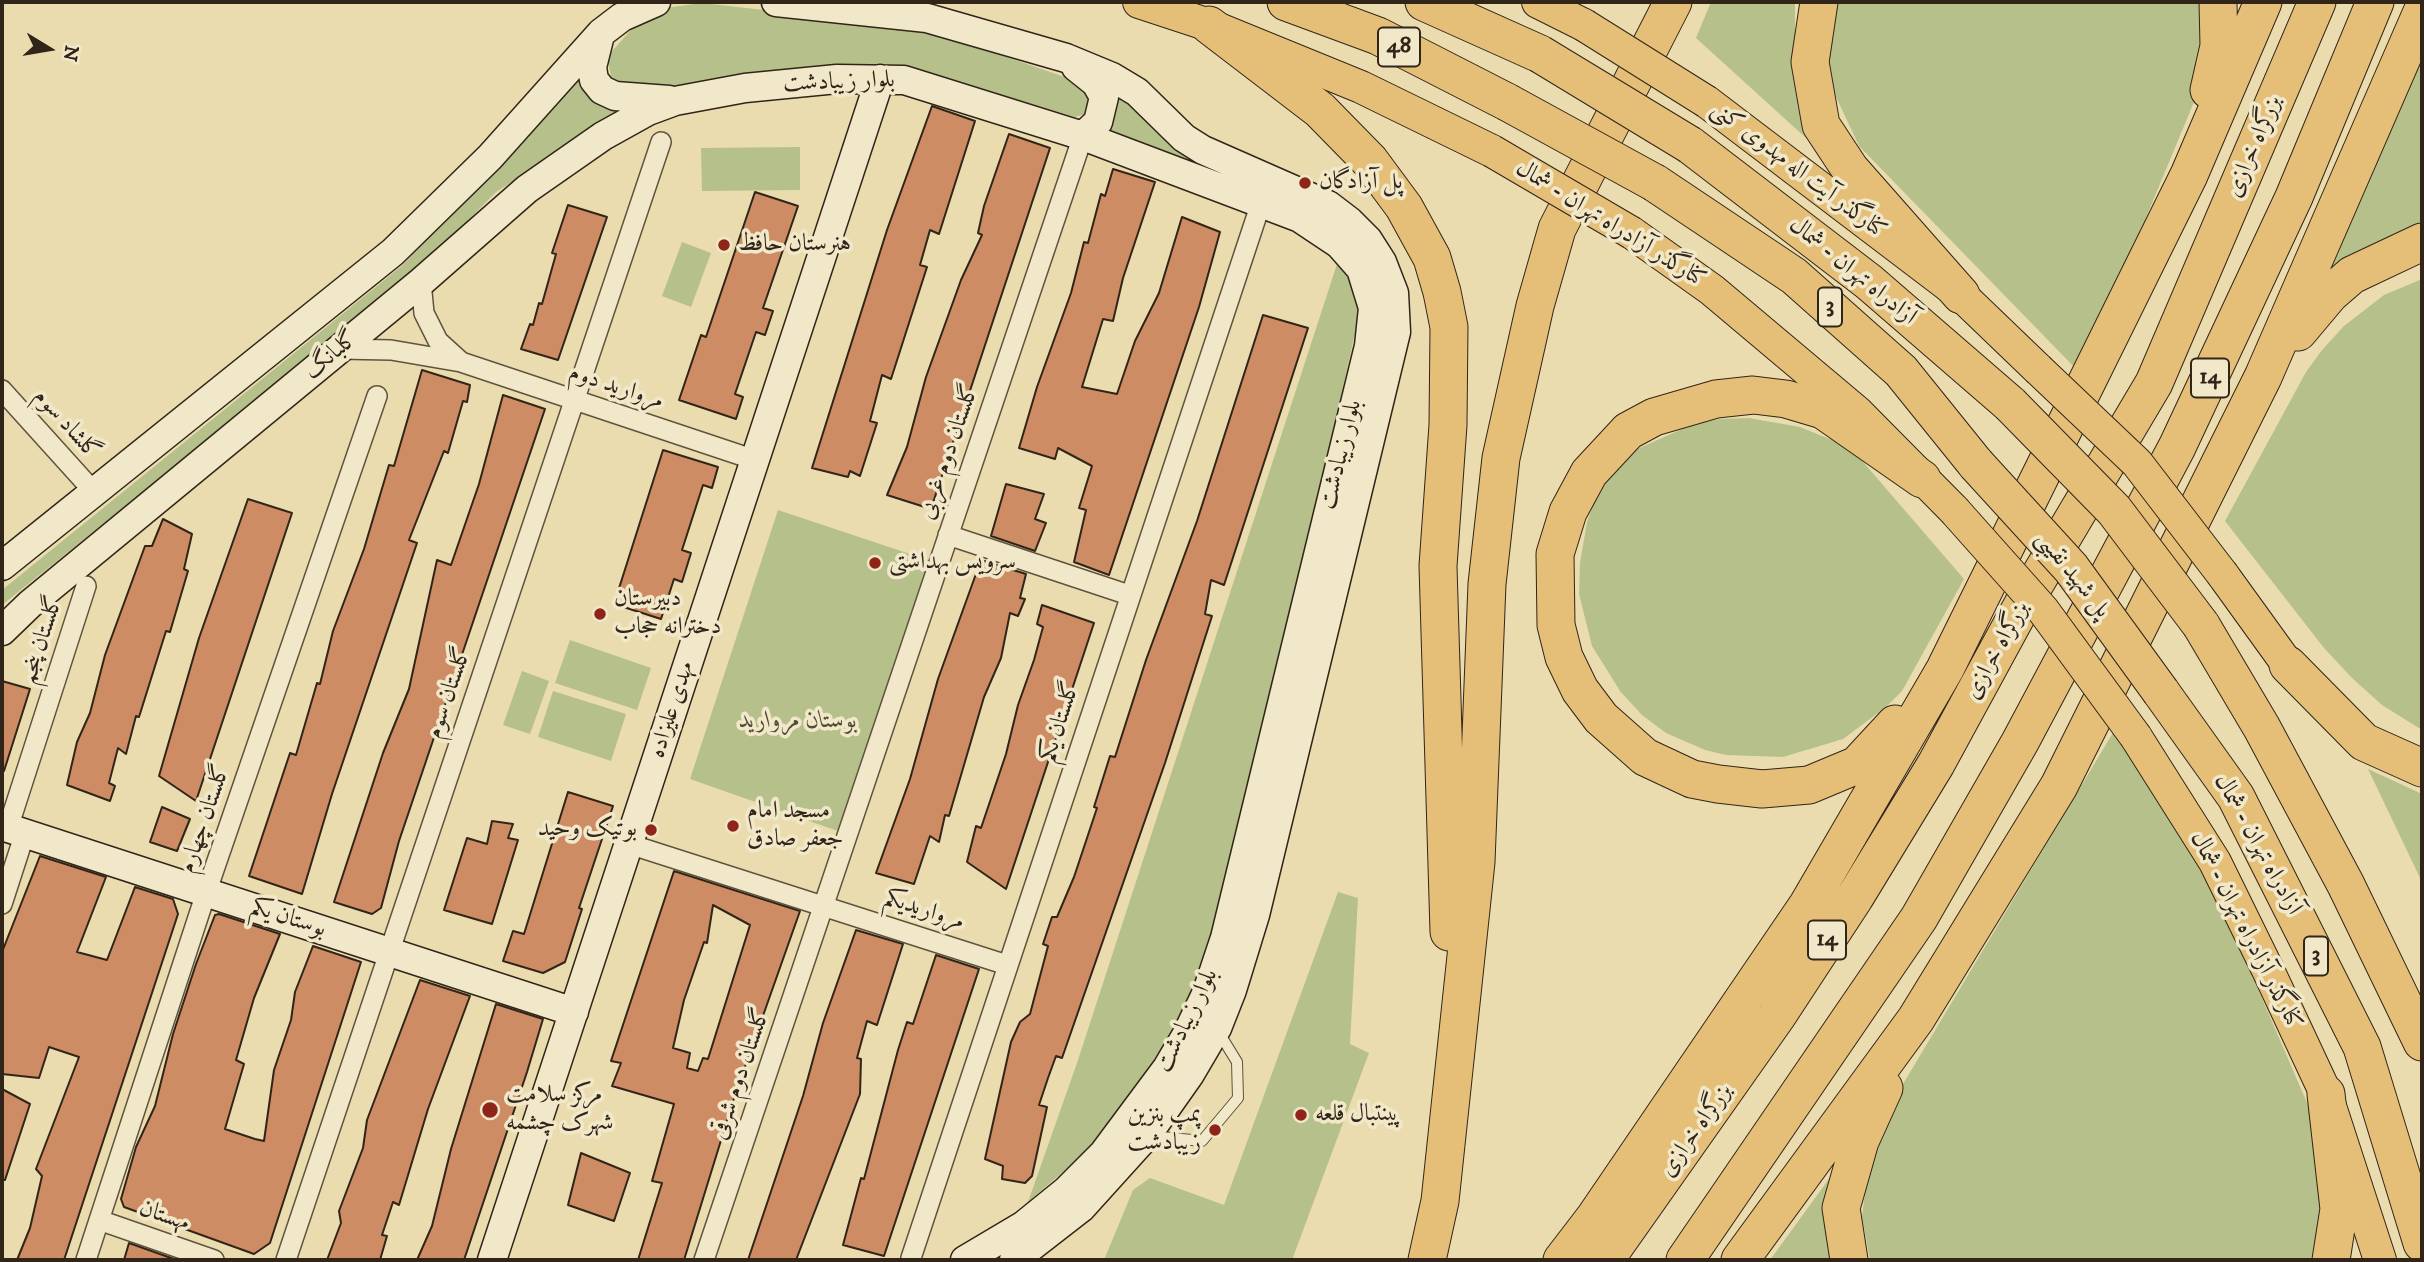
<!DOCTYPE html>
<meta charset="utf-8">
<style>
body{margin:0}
#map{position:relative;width:2424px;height:1262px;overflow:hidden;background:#eadcae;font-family:"IM FELL DW Pica",serif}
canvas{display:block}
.frame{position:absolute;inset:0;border:4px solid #312519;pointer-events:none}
.north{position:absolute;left:14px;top:14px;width:70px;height:70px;-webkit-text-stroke:5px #f1e8ca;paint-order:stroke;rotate:101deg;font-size:19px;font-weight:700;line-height:28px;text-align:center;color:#312519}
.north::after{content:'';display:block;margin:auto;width:24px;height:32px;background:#312519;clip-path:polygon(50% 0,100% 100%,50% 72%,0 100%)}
</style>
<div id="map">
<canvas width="2424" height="1262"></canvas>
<div class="frame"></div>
<div class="north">N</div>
</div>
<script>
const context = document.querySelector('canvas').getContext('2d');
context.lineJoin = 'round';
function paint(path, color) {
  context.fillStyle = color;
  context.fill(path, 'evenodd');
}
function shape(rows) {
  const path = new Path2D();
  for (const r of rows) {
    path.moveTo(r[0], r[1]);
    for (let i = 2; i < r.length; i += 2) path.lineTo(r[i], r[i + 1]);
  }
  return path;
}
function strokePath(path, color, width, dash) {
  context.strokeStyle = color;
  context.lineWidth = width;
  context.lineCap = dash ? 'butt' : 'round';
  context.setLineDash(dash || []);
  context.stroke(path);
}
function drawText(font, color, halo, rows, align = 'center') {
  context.font = font + ' "IM FELL DW Pica",Amiri,serif';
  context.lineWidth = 7;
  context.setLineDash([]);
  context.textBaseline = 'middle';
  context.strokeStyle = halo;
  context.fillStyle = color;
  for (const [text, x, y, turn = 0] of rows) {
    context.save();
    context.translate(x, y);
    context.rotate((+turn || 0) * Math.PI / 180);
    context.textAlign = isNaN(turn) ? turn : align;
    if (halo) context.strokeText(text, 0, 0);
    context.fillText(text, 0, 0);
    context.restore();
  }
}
paint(shape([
 [1711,2,1795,2,1795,84,1806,138,1696,38],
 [1825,2,2210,2,2210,55,2194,102,2081,374,1859,146,1830,84],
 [702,3,923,28,1079,82,1092,94,1086,114,1075,117,906,66,745,77,669,87,613,86,607,57,629,32,648,16,665,8],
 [2422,38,2422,227,2305,305],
 [578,71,581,87,591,97,626,109,496,192,417,272,2,605,2,590,404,264,522,138],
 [1112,90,1215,174,1095,134],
 [800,147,800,190,702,191,701,148],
 [682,242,711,253,691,307,662,296],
 [1337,264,1347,274,1360,311,1224,919,1176,1040,1094,1145,1028,1202,1077,1063],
 [2422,279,2422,730,2382,705,2352,678,2324,648,2225,521,2306,372,2322,350,2344,326,2384,295],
 [1749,418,1800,427,1832,440,1858,456,1964,579,1902,691,1886,707,1843,739,1783,757,1726,755,1705,750,1666,733,1642,715,1620,691,1592,646,1579,594,1580,563,1587,522,1597,494,1628,453,1689,426,1719,419],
 [778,510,940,564,852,836,690,779],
 [570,640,651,668,637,710,555,683],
 [522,671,549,681,530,734,503,725],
 [553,691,626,714,611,761,538,737],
 [2114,731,2165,804,2233,931,2314,1119,2324,1197,2311,1260,1870,1260,1862,1217,1867,1175,1894,1099],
 [2368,769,2422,794,2422,882],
 [1338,892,1358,898,1350,1044,1369,1053,1292,1260,1104,1260,1133,1190,1150,1178,1224,1205],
 [1831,1176,1827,1213,1834,1260,1770,1260]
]), '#b6c08b');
const building = shape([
 [932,106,975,121,939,234,930,230,920,265,927,267,891,379,882,375,870,421,877,423,860,476,850,471,848,477,812,468,887,230,932,106],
 [1009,134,1050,148,931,509,887,495,907,447,926,377,961,280,982,235,978,233,984,206,1009,134],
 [1113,169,1155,182,1123,278,1113,321,1103,319,1082,387,1117,394,1135,341,1159,293,1182,217,1220,232,1199,307,1109,575,1074,562,1086,510,1079,508,1092,466,1058,448,1055,459,1019,448,1037,387,1071,293,1084,242,1088,243,1101,194,1105,196,1113,169],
 [755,192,798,206,763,308,773,311,765,335,756,332,735,394,743,397,736,419,679,400,701,335,706,337,755,192],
 [568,205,607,217,558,360,521,349,530,324,533,325,539,303,542,304,556,254,552,253,568,205],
 [1263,315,1308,328,1224,585,1211,580,1205,614,1212,616,1165,763,1062,1058,1056,1056,1048,1078,1039,1105,1047,1107,1032,1176,1025,1183,1002,1179,1003,1166,985,1159,1011,1042,1020,1022,1030,1014,1048,946,1043,944,1052,917,1057,917,1074,877,1097,808,1094,807,1110,756,1115,757,1146,660,1197,521,1263,315],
 [422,370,470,385,467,402,463,401,448,453,444,451,409,540,417,543,332,794,302,894,249,876,290,753,296,755,317,683,320,684,333,631,364,549,389,465,394,466,422,370],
 [503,395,545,409,399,841,381,908,372,914,334,902,383,753,409,689,437,560,451,565,479,484,503,395],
 [663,450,718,467,712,488,703,485,682,550,691,553,682,582,674,579,661,619,614,604,663,450],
 [1006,484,1044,494,1035,519,1046,523,1035,551,991,536,1006,484],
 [248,499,292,513,196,801,159,776,199,638,248,499],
 [163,519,192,534,184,569,188,571,170,632,166,631,139,717,136,716,126,754,118,748,109,783,115,786,110,801,67,785,77,742,90,713,105,655,145,546,152,546,163,519],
 [981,560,1026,574,1020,598,1025,599,1018,616,1010,613,1001,658,984,697,949,816,945,815,939,842,930,836,914,884,876,873,910,779,938,679,981,560],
 [1042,605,1094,623,1006,889,967,862,976,826,981,828,1006,754,1018,705,1034,660,1043,627,1037,624,1042,605],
 [2,681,30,689,4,771,2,771,2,681],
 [568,792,613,806,579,908,582,909,565,962,543,973,503,961,513,931,524,934,568,792],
 [162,807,190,819,177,851,150,842,162,807],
 [492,821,513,824,508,838,518,840,492,924,444,910,467,838,487,844,492,821],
 [40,856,106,877,77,952,107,960,135,887,173,899,178,914,64,1260,17,1260,30,1228,42,1176,36,1169,79,1057,49,1047,39,1078,2,1074,2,952,40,856],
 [674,871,800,911,735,1095,684,1260,638,1260,662,1183,652,1181,674,1104,612,1086,621,1063,611,1061,674,871],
 [713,905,750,925,708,1059,703,1058,698,1071,687,1068,690,1053,673,1048,684,1000,704,942,707,943,713,905],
 [219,914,280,934,254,998,236,1060,244,1064,225,1129,255,1139,264,1141,274,1070,291,1020,295,992,313,946,361,962,270,1243,254,1254,124,1207,121,1199,136,1147,155,1106,173,1034,196,964,215,915,219,914],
 [856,930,903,944,877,1025,867,1021,857,1058,861,1059,860,1094,796,1260,748,1260,803,1096,823,1023,856,930],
 [936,955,979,969,884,1256,843,1245,861,1178,864,1179,898,1050,907,1022,913,1024,936,955],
 [420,980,470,996,428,1109,399,1205,393,1202,382,1235,387,1236,380,1260,327,1260,341,1223,339,1211,363,1148,367,1120,420,980],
 [496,1004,543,1019,527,1072,464,1260,417,1260,432,1226,451,1149,496,1004],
 [2,1089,30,1104,5,1180,2,1180,2,1089],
 [581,1153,630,1173,614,1221,568,1205,581,1153],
 [129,1243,174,1259,174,1260,124,1260,129,1243]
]);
paint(building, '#cd8c64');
strokePath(building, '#312519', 2);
const lane = shape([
 [1151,1136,1202,1141,1238,1098,1237,1062,1218,1031]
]);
const street = shape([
 [421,282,424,313,438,341,460,361],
 [340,349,391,350,461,362,755,460],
 [2,390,94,492],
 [948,535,1129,595],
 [8,828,86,586],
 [629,844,1007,965],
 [2,904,25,833],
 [99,1220,214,1260],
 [911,1258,1261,203],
 [86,1260,206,893,377,396],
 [286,1260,661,142],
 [704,1260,1083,136]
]);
const secondary = shape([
 [776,2,927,18,1066,58,1112,77,1137,92,1184,138,1203,150,1328,205,1349,221,1368,240,1382,262,1394,293,1396,332,1255,915,1232,990,1217,1028,1190,1074,1147,1135,1081,1208,1014,1260],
 [600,35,592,67,594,80,602,90,615,96,669,100],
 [1076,67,1096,83,1104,97,1098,122,1083,136],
 [2,566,393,252,490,157,601,33,622,17,656,2],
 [2,631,30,604,421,282,527,189,603,136,648,111,675,101,745,88,837,79,904,80,1083,136,1300,218,1339,244,1361,269,1373,308,1369,346,1225,938,1207,992,1187,1034,1167,1068,1103,1154,1066,1191,1024,1225,965,1260],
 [2,826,574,1012],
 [492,1260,880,79]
]);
const primary = shape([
 [1139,2,1209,25,1361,87,1492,151],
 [1538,2,1584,25],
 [1707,102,1961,295,2038,369],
 [1632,233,1712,290,1857,412,1954,510],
 [2223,575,2288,665],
 [2136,737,2215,862,2268,970,2326,1094,2380,1260]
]);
const highway = shape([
 [1286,2,1378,36,1507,102],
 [1424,2,1540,54],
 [1819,2,1810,62,1821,125,1850,169,1961,295],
 [1209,25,1320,110,1370,161,1404,207,1432,258,1442,292,1449,327,1448,425,1438,566,1449,932],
 [2209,90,2219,46,2218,2],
 [1690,145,1869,282,2010,404],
 [1655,183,1794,276,1901,371,1976,464],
 [2298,332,2330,294,2352,275,2422,242],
 [2201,625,2262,728,2346,885,2422,1042],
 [2288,665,2364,742,2422,768],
 [2161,692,2236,797,2362,1047,2422,1243],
 [1895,724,1857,765,1809,785,1762,789,1718,784,1692,779,1645,757,1601,718,1580,690,1564,657,1556,625,1555,554,1568,512,1589,473,1628,431,1654,417,1716,399,1753,395,1786,399,1823,410,1922,479],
 [2326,1094,2339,1209,2331,1260],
 [1427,1260,1440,1201,1476,862,1487,584,1501,458,1535,306,1557,229,1673,2],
 [1562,1260,1595,1217,1807,906,1945,669,2189,175,2263,2],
 [1605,1260,1777,1016,1855,897,1936,764,2023,604,2154,383,2317,2],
 [1685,1260,1919,918,2020,742,2177,447,2294,197,2375,2],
 [1740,1260,1916,1019,2059,786,2263,377,2422,12],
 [1849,1260,1841,1208,1860,1141,1884,1088]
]);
strokePath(lane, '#5f533e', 12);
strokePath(street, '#5f533e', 22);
strokePath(secondary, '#312519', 31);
strokePath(primary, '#312519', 34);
strokePath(highway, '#312519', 39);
strokePath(lane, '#f1e8ca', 10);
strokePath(street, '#f1e8ca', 19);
strokePath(secondary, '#f1e8ca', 28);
strokePath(primary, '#e5be77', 32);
strokePath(highway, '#e5be77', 37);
const primaryBridge = shape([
 [1584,25,1707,102],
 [1492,151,1632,233],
 [2038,369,2137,463,2223,575],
 [1954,510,2043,610,2136,737]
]);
const highwayBridge = shape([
 [1540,54,1690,145],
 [1507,102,1655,183],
 [2010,404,2114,510,2201,625],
 [1976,464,2071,568,2161,692]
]);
strokePath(primaryBridge, '#312519', 34, []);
strokePath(highwayBridge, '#312519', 39, []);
strokePath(primaryBridge, '#e5be77', 32);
strokePath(highwayBridge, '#e5be77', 37);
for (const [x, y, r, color] of [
 [1305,183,7,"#8f2418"],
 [724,245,7,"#8f2418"],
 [875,563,7,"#8f2418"],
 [600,614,7,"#8f2418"],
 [733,826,7,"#8f2418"],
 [651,830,7,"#8f2418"],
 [490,1110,9,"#8f2418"],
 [1301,1115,7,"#8f2418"],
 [1215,1130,7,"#8f2418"]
]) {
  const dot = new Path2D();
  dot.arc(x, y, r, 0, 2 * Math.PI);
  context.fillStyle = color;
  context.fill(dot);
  strokePath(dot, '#f1e8ca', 2.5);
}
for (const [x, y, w] of [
 [1399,47,42],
 [1830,307,24],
 [2210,378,38],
 [1827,940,38],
 [2316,956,24]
]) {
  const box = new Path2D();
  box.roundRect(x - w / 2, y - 19.5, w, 39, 5);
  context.fillStyle = '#f1e8ca';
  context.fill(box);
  strokePath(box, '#312519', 2);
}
drawText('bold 23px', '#312519', null, [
 ["48",1399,47],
 ["3",1830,307],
 ["14",2210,378],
 ["14",1827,940],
 ["3",2316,956]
]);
drawText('24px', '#312519', '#f1e8ca', [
 ["بلوار زیبادشت",839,83,-2],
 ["بزرگراه خرازی",2255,147,-67],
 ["کنارگذر آیت اله مهدوی کنی",1798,171,37],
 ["کنارگذر آزادراه تهران - شمال",1610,225,32],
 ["آزادراه تهران - شمال",1852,272,39],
 ["گلبانگ",332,356,-40],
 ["مروارید دوم",616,388,18],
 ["گلشاد سوم",66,425,48],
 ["گلستان دوم غربی",950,452,-71],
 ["بلوار زیبادشت",1342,455,-76],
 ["پل شهید نقیبی",2072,575,51],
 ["گلستان پنجم",43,640,-72],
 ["بزرگراه خرازی",1998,651,-61],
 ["گلستان سوم",450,693,-71],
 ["مهدی علیزاده",673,710,-72],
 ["گلستان یکم",1061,722,-72],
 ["گلستان چهارم",206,819,-71],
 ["آزادراه تهران - شمال",2257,845,61],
 ["مرواریدیکم",924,911,18],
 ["بوستان یکم",288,919,18],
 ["کنارگذر آزادراه تهران - شمال",2245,931,63],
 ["بلوار زیبادشت",1188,1021,-64],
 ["گلستان دوم شرقی",742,1074,-71],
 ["بزرگراه خرازی",1697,1131,-55],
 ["مهستان",164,1217,19]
]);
drawText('24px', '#312519', '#f1e8ca', [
 ["پل آزادگان",1319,183],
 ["هنرستان حافظ",738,245],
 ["سرویس بهداشتی",889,563],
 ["دبیرستان",614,600],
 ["دخترانه حجاب",614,628],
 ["مسجد امام",747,812],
 ["جعفر صادق",747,840],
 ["بوتیک وحید",637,830,"right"],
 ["مرکز سلامت",506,1096],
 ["شهرک چشمه",506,1124],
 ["پینتبال قلعه",1315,1115],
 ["پمپ بنزین",1201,1116,"right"],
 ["زیبادشت",1201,1144,"right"]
], 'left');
drawText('italic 24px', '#524c36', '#f1e8ca', [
 ["بوستان مروارید",798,722]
]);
</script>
